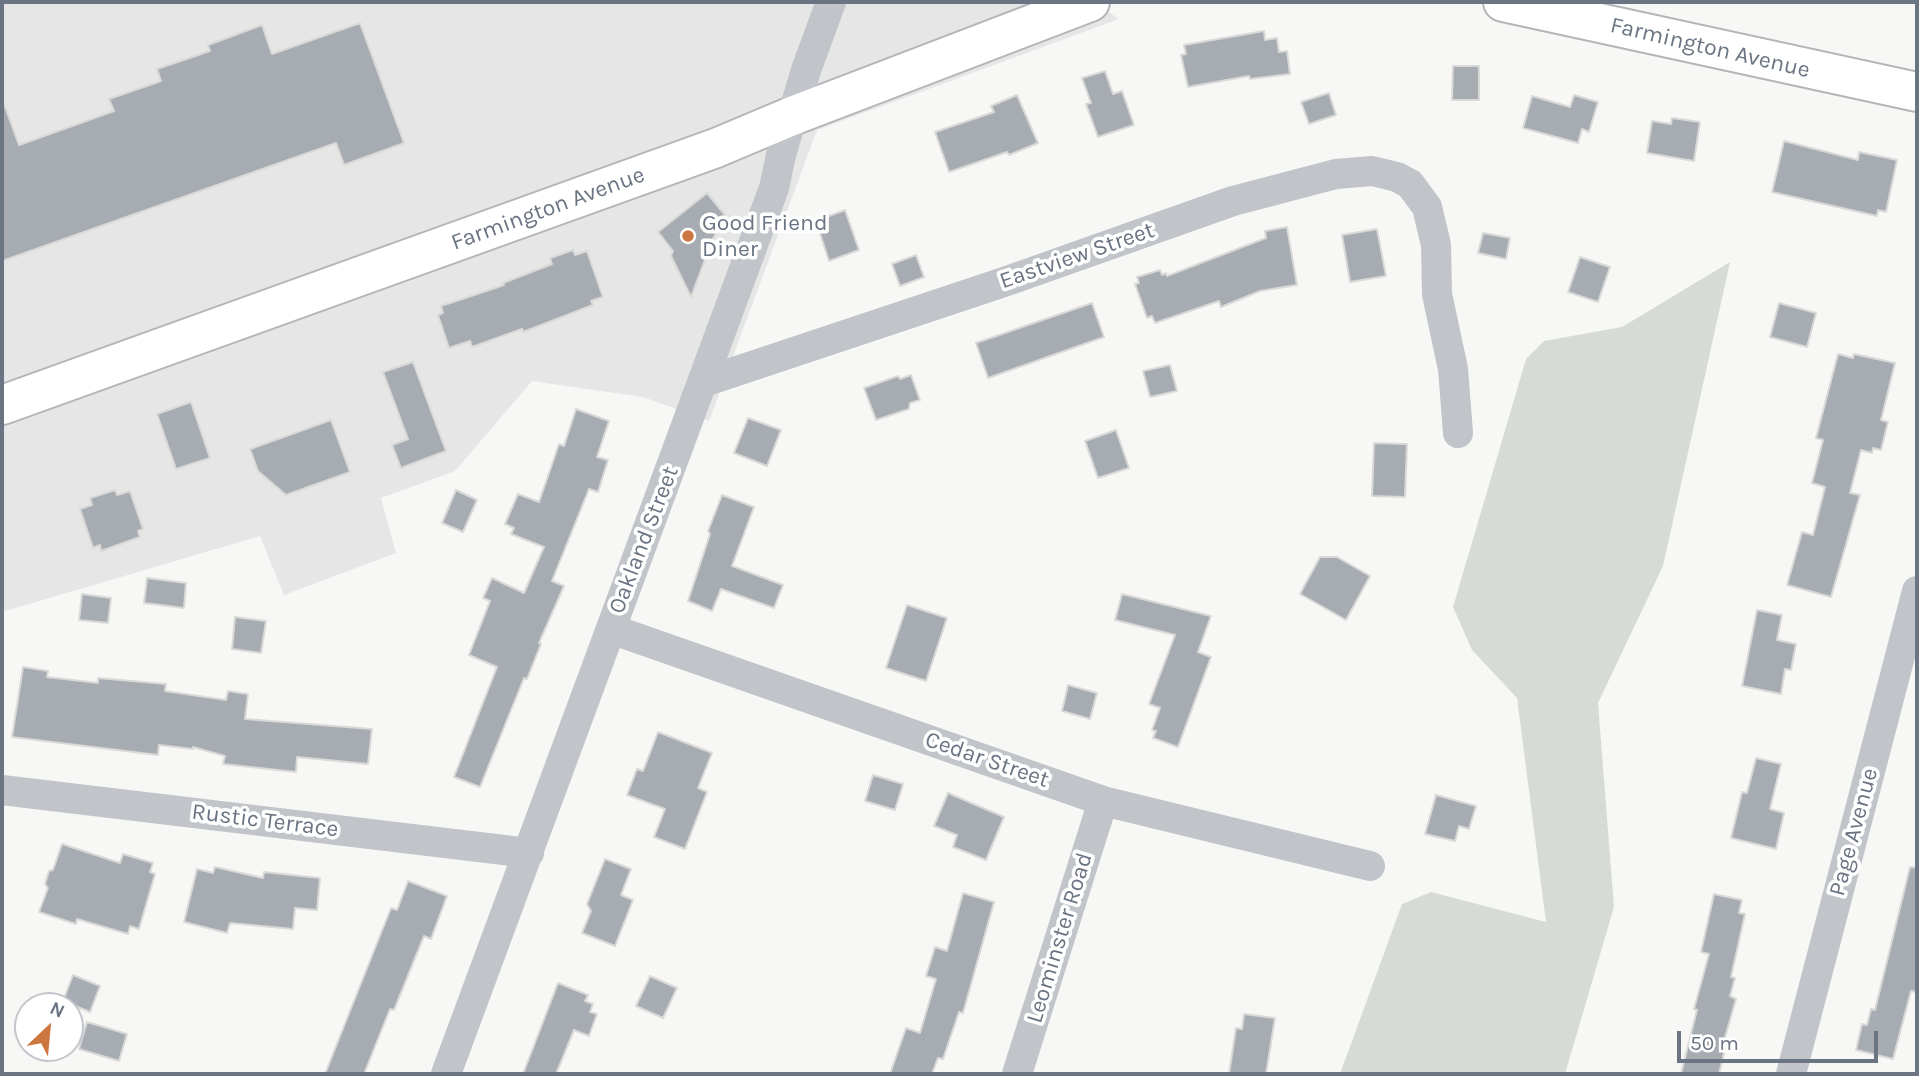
<!DOCTYPE html>
<style>
body{margin:0}
#map{position:relative;width:1919px;height:1076px;overflow:hidden;background:#f7f7f5;font-family:Karla,sans-serif}
canvas{display:block}
.frame{position:absolute;inset:0;border:4px solid #6a7482;pointer-events:none}
.north{position:absolute;left:14px;top:992px;width:70px;height:70px;box-sizing:border-box;background:#fff;border:2px solid #c3c7cd;border-radius:50%;rotate:26deg;font-size:19px;font-weight:700;line-height:28px;text-align:center;color:#6a7482}
.north::after{content:'';display:block;margin:auto;width:24px;height:32px;background:#ce763f;clip-path:polygon(50% 0,100% 100%,50% 72%,0 100%)}
.scale{position:absolute;left:1677px;top:1031px;width:201px;height:32px;box-sizing:border-box;border:4px solid #6a7482;border-top:0;padding-left:9px;font-size:21px;line-height:24px;white-space:nowrap;color:#6a7482;-webkit-text-stroke:5px #fff;paint-order:stroke}
</style>
<div id="map">
<canvas width="1919" height="1076"></canvas>
<div class="frame"></div>
<div class="north">N</div>
<div class="scale">50 m</div>
</div>
<script>
const context = document.querySelector('canvas').getContext('2d');
context.lineJoin = 'round';
function paint(path, color) {
  context.fillStyle = color;
  context.fill(path, 'evenodd');
}
function shape(rows) {
  const path = new Path2D();
  for (const r of rows) {
    path.moveTo(r[0], r[1]);
    for (let i = 2; i < r.length; i += 2) path.lineTo(r[i], r[i + 1]);
  }
  return path;
}
function strokePath(path, color, width, dash) {
  context.strokeStyle = color;
  context.lineWidth = width;
  context.lineCap = dash ? 'butt' : 'round';
  context.setLineDash(dash || []);
  context.stroke(path);
}
function drawText(font, color, halo, rows, align = 'center') {
  context.font = font + ' Karla,sans-serif';
  context.lineWidth = 7;
  context.setLineDash([]);
  context.textBaseline = 'middle';
  context.strokeStyle = halo;
  context.fillStyle = color;
  for (const [text, x, y, turn = 0] of rows) {
    context.save();
    context.translate(x, y);
    context.rotate((+turn || 0) * Math.PI / 180);
    context.textAlign = isNaN(turn) ? turn : align;
    if (halo) context.strokeText(text, 0, 0);
    context.fillText(text, 0, 0);
    context.restore();
  }
}
paint(shape([
 [2,2,1093,2,1119,19,817,130,709,421,643,397,532,381,455,471,381,498,396,553,284,595,260,536,2,612]
]), '#e5e6e5');
paint(shape([
 [1730,262,1663,566,1598,703,1614,907,1565,1074,1340,1074,1402,904,1431,892,1546,922,1517,698,1472,650,1453,607,1526,359,1544,341,1622,327]
]), '#d6dcd5');
const building = shape([
 [360,23,404,143,344,165,336,143,2,261,2,104,4,104,19,145,114,111,109,99,161,81,157,69,210,51,208,45,262,25,272,54,360,23],
 [1264,31,1265,40,1277,38,1279,52,1287,51,1290,74,1250,79,1249,76,1188,87,1181,55,1186,54,1184,45,1264,31],
 [1453,66,1479,66,1479,100,1452,100,1453,66],
 [1105,71,1113,94,1122,91,1134,125,1098,137,1086,104,1091,103,1082,78,1105,71],
 [1329,93,1336,115,1309,124,1301,102,1329,93],
 [1017,95,1038,143,1009,155,1007,152,949,172,935,132,994,112,991,106,1017,95],
 [1574,95,1598,102,1589,132,1582,129,1578,143,1523,128,1532,96,1570,107,1574,95],
 [1672,118,1700,122,1694,161,1647,153,1652,121,1671,124,1672,118],
 [1784,141,1858,160,1859,152,1897,160,1886,212,1878,210,1877,216,1772,192,1784,141],
 [707,193,725,215,712,241,691,297,671,256,673,251,658,232,707,193],
 [845,210,859,250,829,261,816,221,845,210],
 [1287,227,1297,285,1260,291,1221,307,1219,301,1155,323,1152,316,1147,318,1135,284,1139,283,1137,277,1160,270,1162,275,1166,273,1167,276,1266,238,1265,231,1287,227],
 [1377,229,1386,276,1350,282,1342,235,1377,229],
 [1483,233,1510,238,1506,259,1478,253,1483,233],
 [573,250,575,255,587,251,603,297,591,301,593,305,523,332,522,329,472,347,470,341,449,348,438,315,443,313,441,306,504,285,503,283,552,264,550,258,573,250],
 [916,255,924,277,900,286,892,264,916,255],
 [1580,257,1610,267,1598,302,1568,292,1580,257],
 [1092,303,1104,337,988,378,976,343,1092,303],
 [1779,303,1816,313,1807,347,1770,337,1779,303],
 [1838,354,1853,358,1854,354,1895,363,1881,420,1888,422,1881,450,1873,448,1872,453,1861,450,1850,493,1860,495,1831,597,1787,585,1802,532,1813,535,1825,487,1812,483,1823,440,1816,438,1838,354],
 [413,362,446,451,401,468,392,445,408,439,383,372,413,362],
 [1170,365,1177,391,1150,397,1143,371,1170,365],
 [911,375,920,400,910,403,909,409,876,420,864,388,898,376,900,379,911,375],
 [191,402,210,458,176,469,157,414,191,402],
 [576,409,609,421,597,457,608,460,598,492,589,489,552,581,564,586,539,643,541,644,527,679,524,678,480,787,454,777,497,667,469,655,490,601,483,598,492,578,524,593,544,547,511,534,514,528,505,524,518,494,539,502,559,444,564,446,576,409],
 [748,418,781,430,767,466,734,453,748,418],
 [331,420,350,472,286,495,258,471,250,449,331,420],
 [1116,430,1129,468,1098,478,1085,441,1116,430],
 [1374,443,1407,444,1405,497,1372,496,1374,443],
 [115,490,117,495,130,491,143,529,138,531,140,537,101,551,100,545,93,548,80,509,92,505,90,498,115,490],
 [456,490,477,500,463,532,442,523,456,490],
 [722,495,754,507,732,566,783,585,774,608,721,589,712,611,688,601,710,534,708,531,722,495],
 [1320,557,1337,557,1370,576,1346,620,1300,594,1320,557],
 [147,578,186,583,184,608,144,603,147,578],
 [82,594,111,598,108,623,79,620,82,594],
 [1122,594,1211,616,1198,652,1211,657,1178,747,1153,738,1156,731,1152,730,1160,708,1149,704,1175,635,1115,620,1122,594],
 [907,605,947,618,926,681,886,668,907,605],
 [1757,610,1782,615,1777,640,1796,644,1791,670,1785,669,1781,694,1742,686,1757,610],
 [235,617,266,621,261,653,232,649,235,617],
 [23,667,48,671,47,677,98,683,98,678,166,684,165,691,226,700,228,691,248,694,245,719,372,729,368,764,297,757,296,772,223,764,225,756,193,747,193,749,159,745,158,755,12,737,23,667],
 [1068,685,1097,693,1090,719,1062,711,1068,685],
 [658,732,712,753,698,788,707,792,685,849,654,837,665,809,627,795,637,769,643,771,658,732],
 [1756,758,1781,764,1770,809,1784,813,1776,849,1731,838,1742,792,1747,793,1756,758],
 [873,775,903,784,895,810,865,801,873,775],
 [948,793,1004,817,986,860,953,847,957,835,934,826,948,793],
 [1436,795,1476,806,1469,829,1459,826,1455,841,1425,834,1436,795],
 [62,844,120,863,123,854,153,863,150,872,155,874,139,929,130,926,128,934,77,919,76,924,39,912,48,888,45,884,49,871,53,870,62,844],
 [605,859,631,869,621,895,633,900,615,946,582,933,591,911,587,904,605,859],
 [215,867,263,878,264,872,320,878,317,910,295,908,293,929,230,923,227,933,184,922,197,869,213,873,215,867],
 [1910,867,1917,868,1917,992,1911,991,1893,1059,1856,1050,1862,1024,1867,1025,1871,1009,1875,1010,1910,867],
 [408,881,447,896,431,939,424,936,394,1010,390,1009,364,1074,325,1074,391,908,397,910,408,881],
 [963,893,994,902,963,1013,959,1012,943,1059,938,1058,932,1074,890,1074,906,1028,920,1033,936,979,926,976,935,947,947,951,963,893],
 [1714,894,1742,900,1739,913,1745,914,1731,977,1735,978,1730,996,1736,999,1722,1048,1725,1049,1719,1074,1681,1074,1697,1010,1694,1009,1709,954,1701,952,1714,894],
 [73,975,100,986,90,1012,63,1001,73,975],
 [650,976,677,988,663,1018,636,1006,650,976],
 [558,983,588,995,585,1001,593,1004,590,1012,597,1014,589,1036,574,1030,556,1074,523,1074,558,983],
 [1244,1014,1275,1018,1266,1074,1229,1074,1236,1028,1242,1029,1244,1014],
 [87,1022,127,1034,119,1061,79,1049,87,1022]
]);
paint(building, '#a7acb3');
strokePath(building, '#d9d9d7', 2);
const highway = shape([
 [1503,2,1917,92],
 [2,405,716,148,792,116,1090,2]
]);
strokePath(highway, '#b3b5b9', 42);
strokePath(shape([
 [704,382,1007,281,1233,201,1336,174,1372,171,1397,177,1410,184,1427,207,1436,245,1437,294,1453,369,1458,433],
 [611,629,1103,801,1370,866],
 [2,790,529,853],
 [446,1074,774,188,781,155,806,70,831,2],
 [1017,1074,1103,801],
 [1791,1074,1917,591]
]), '#c1c4c8', 30);
strokePath(highway, '#fff', 38);
for (const [x, y, r, color] of [
 [688,236,7,"#ce763f"]
]) {
  const dot = new Path2D();
  dot.arc(x, y, r, 0, 2 * Math.PI);
  context.fillStyle = color;
  context.fill(dot);
  strokePath(dot, '#fff', 2.5);
}
drawText('23px', '#6a7482', '#fff', [
 ["Farmington Avenue",1710,48,13],
 ["Farmington Avenue",548,209,-20],
 ["Eastview Street",1077,256,-19],
 ["Oakland Street",644,540,-69],
 ["Cedar Street",987,760,19],
 ["Rustic Terrace",265,821,7],
 ["Page Avenue",1854,832,-75],
 ["Leominster Road",1060,938,-73]
]);
drawText('23px', '#6a7482', '#fff', [
 ["Good Friend",702,223],
 ["Diner",702,249]
], 'left');
</script>
